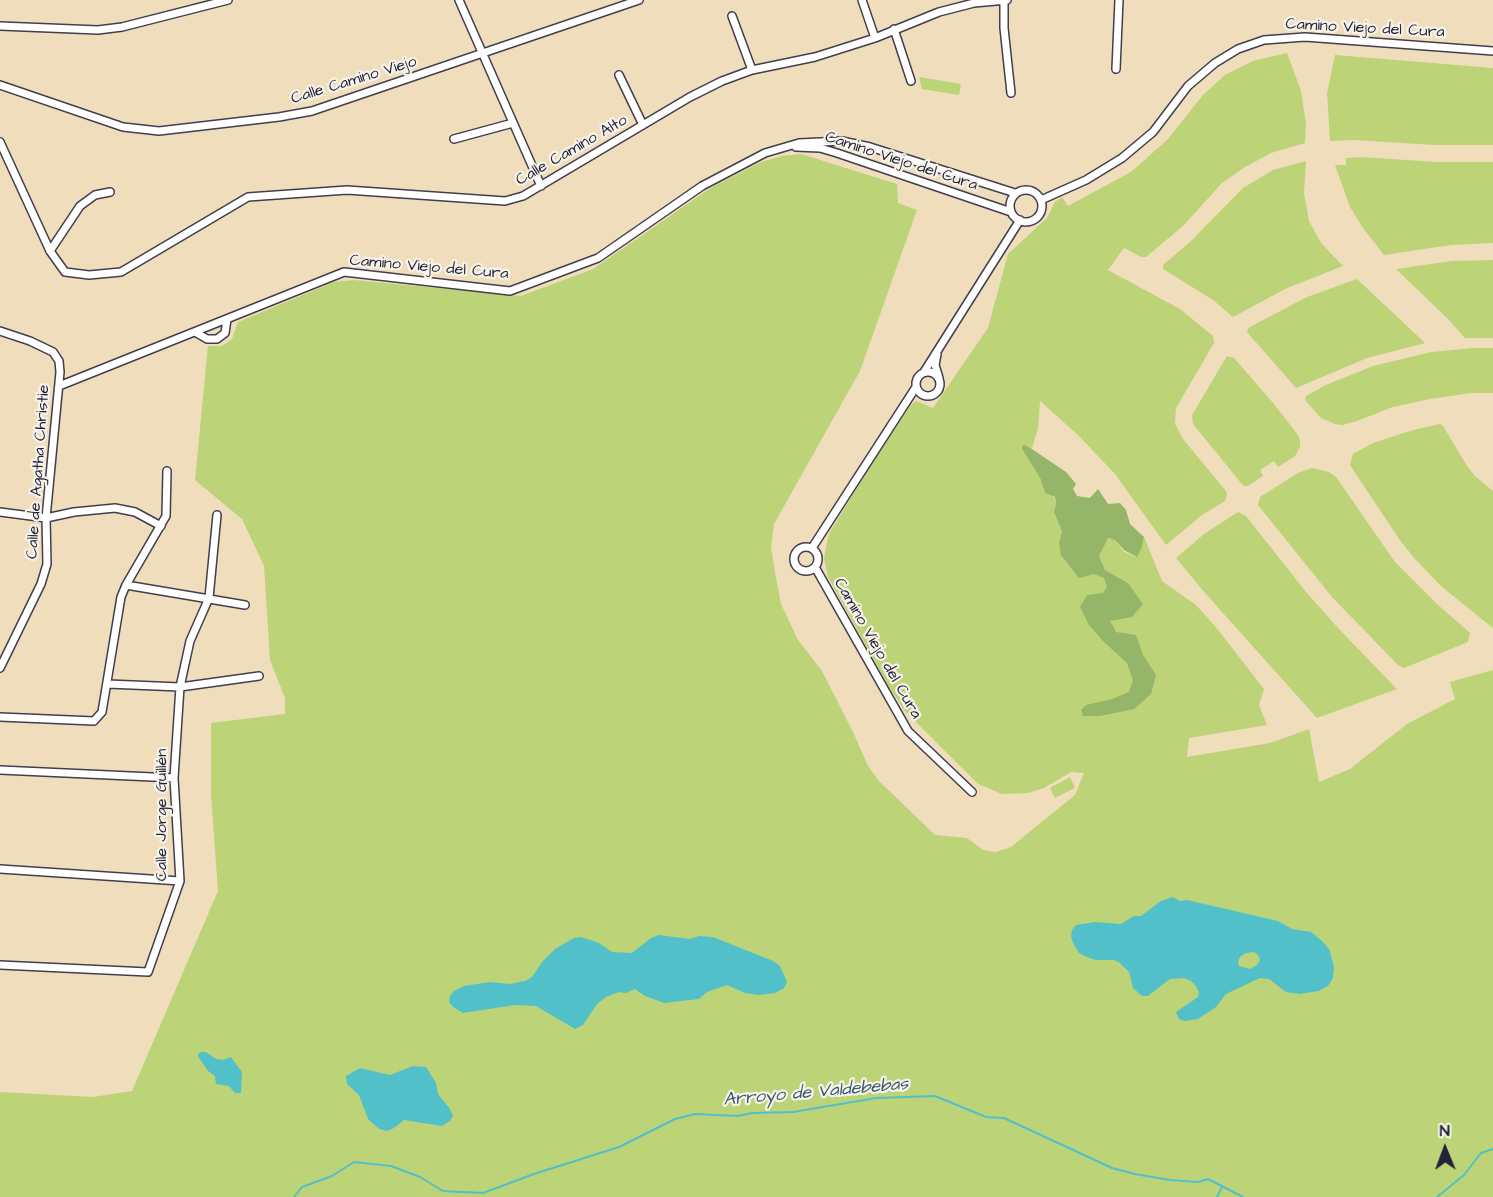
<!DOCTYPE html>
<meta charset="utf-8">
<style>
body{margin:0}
#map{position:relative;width:1493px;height:1197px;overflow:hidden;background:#f0ddbc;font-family:"Architects Daughter",sans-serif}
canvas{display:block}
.north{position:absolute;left:1415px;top:1119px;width:60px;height:60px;-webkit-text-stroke:4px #f7f3e8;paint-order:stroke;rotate:359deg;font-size:16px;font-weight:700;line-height:24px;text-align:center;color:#22223b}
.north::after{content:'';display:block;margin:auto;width:21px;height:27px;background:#22223b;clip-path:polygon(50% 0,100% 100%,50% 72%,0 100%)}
</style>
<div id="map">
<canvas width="1493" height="1197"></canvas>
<div class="north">N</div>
</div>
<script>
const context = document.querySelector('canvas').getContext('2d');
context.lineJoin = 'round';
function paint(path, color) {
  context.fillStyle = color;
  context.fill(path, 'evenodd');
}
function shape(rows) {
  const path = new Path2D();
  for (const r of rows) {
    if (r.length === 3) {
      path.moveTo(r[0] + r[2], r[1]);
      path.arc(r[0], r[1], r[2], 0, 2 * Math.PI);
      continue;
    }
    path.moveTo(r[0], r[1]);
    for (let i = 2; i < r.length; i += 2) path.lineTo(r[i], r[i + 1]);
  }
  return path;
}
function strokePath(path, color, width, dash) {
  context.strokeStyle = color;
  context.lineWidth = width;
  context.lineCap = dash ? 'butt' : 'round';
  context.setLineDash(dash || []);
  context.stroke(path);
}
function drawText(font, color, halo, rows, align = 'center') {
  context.font = font + ' "Architects Daughter",sans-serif';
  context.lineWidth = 4.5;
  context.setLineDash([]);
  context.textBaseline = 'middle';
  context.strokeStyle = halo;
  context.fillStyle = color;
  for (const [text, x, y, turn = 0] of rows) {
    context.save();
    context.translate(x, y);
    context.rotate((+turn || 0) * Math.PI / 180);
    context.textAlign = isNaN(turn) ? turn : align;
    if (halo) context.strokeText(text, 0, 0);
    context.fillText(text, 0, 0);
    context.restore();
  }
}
paint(shape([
 [1287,53,1301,91,1306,124,1305,143,1271,153,1245,167,1222,183,1183,226,1146,257,1141,257,1124,248,1108,270,1180,309,1213,336,1214,343,1176,408,1175,424,1183,439,1226,491,1227,495,1225,501,1202,515,1166,545,1115,474,1078,435,1040,401,1038,428,1032,448,1026,445,1022,449,1040,478,1045,493,1054,497,1056,504,1054,512,1062,532,1104,578,1108,588,1110,621,1128,583,1105,570,1099,556,1107,538,1115,540,1123,551,1136,557,1142,547,1144,537,1162,581,1196,605,1215,626,1264,689,1259,705,1267,725,1189,738,1187,757,1270,743,1309,729,1319,782,1350,769,1407,724,1455,699,1450,682,1493,670,1493,1197,0,1197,0,1092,93,1097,132,1091,218,891,211,795,211,723,285,714,285,698,270,660,264,566,242,519,195,480,208,346,222,346,232,339,238,322,334,282,354,280,521,296,593,269,712,187,761,162,782,156,801,154,897,184,898,203,917,210,860,371,774,524,771,547,776,578,781,604,798,640,822,671,853,732,868,766,879,781,935,835,967,838,983,850,996,852,1011,847,1075,795,1084,773,1071,772,1044,788,1028,793,1002,794,978,784,905,711,889,687,828,577,824,558,827,542,830,532,877,456,911,405,916,401,933,408,988,328,1008,254,1047,218,1055,202,1062,197,1068,206,1131,172,1167,140,1203,95,1225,75,1253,61],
 [1335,55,1493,68,1493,145,1435,145,1353,140,1330,141,1327,93],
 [919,77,961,84,959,95,922,89],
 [1361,157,1436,162,1493,162,1493,243,1451,245,1384,255,1363,228,1350,207,1335,165,1346,165,1346,158],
 [1306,161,1304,193,1309,221,1321,243,1343,266,1285,289,1233,317,1213,300,1163,269,1163,265,1190,242,1243,188,1273,170],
 [1493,260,1493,338,1465,338,1450,321,1396,269,1452,261],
 [1357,279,1425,343,1367,358,1296,388,1247,332,1248,328,1307,297],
 [1473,348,1493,348,1493,393,1471,393,1430,399,1393,407,1354,422,1342,425,1335,424,1321,418,1305,400,1306,396,1326,385,1373,366,1431,352],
 [1227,356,1234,358,1274,404,1298,435,1300,441,1300,447,1295,456,1278,467,1274,461,1260,470,1263,476,1248,486,1244,486,1241,483,1193,424,1192,415],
 [1440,424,1443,426,1467,466,1475,476,1493,491,1493,628,1442,587,1415,559,1402,543,1350,465,1353,454,1373,443,1413,430],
 [1312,468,1329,472,1336,477,1395,562,1437,604,1470,633,1468,642,1404,668,1398,665,1332,597,1258,505,1260,497,1298,473],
 [1238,512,1246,516,1306,592,1338,628,1397,689,1317,718,1205,593,1176,558,1204,534],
 [1070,777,1075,788,1055,798,1050,788]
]), '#bcd377');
paint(shape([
 [1026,445,1066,472,1076,484,1073,489,1077,496,1090,498,1098,489,1108,504,1120,503,1126,510,1130,524,1144,537,1142,547,1137,557,1124,550,1115,540,1108,538,1099,556,1105,570,1128,583,1143,604,1132,617,1110,621,1116,632,1136,635,1143,655,1156,675,1151,694,1134,709,1100,716,1083,716,1081,710,1086,705,1112,699,1129,692,1133,680,1127,663,1103,641,1089,625,1080,607,1087,595,1103,593,1107,587,1104,578,1094,574,1079,578,1061,555,1059,543,1062,532,1054,512,1056,504,1055,497,1045,493,1040,478,1022,449,1022,446]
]), '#95b568');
paint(shape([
 [1173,897,1180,901,1187,900,1278,921,1292,929,1311,932,1322,941,1329,949,1334,967,1333,978,1328,986,1319,991,1300,994,1286,992,1269,979,1260,978,1226,994,1216,1007,1198,1019,1184,1021,1179,1019,1176,1012,1198,997,1199,992,1196,986,1191,981,1184,978,1170,979,1148,996,1142,996,1133,988,1129,972,1120,963,1114,960,1095,960,1087,957,1079,953,1074,945,1071,937,1072,930,1076,925,1095,922,1121,924,1134,916,1141,916,1161,901],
 [1254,952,1258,955,1260,960,1257,965,1250,969,1239,966,1238,961,1241,956,1246,953],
 [659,935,690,939,699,936,713,937,773,961,780,966,787,982,784,988,775,993,759,995,745,993,727,985,707,992,699,999,664,1003,645,996,635,989,626,993,619,992,606,997,597,1004,583,1025,575,1029,536,1006,515,1005,463,1013,453,1007,449,1002,450,996,454,991,464,986,490,982,510,984,525,981,532,977,542,962,555,949,574,938,581,937,599,943,612,952,632,953,651,938],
 [200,1052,206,1052,216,1059,223,1060,231,1057,233,1060,242,1072,241,1093,235,1093,229,1086,216,1084,215,1076,208,1071,199,1058,198,1055],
 [413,1066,426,1067,436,1083,438,1094,450,1109,453,1116,450,1121,442,1126,404,1120,394,1128,387,1131,379,1129,368,1119,359,1095,347,1084,346,1076,360,1068,390,1075]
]), '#52c0c9');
strokePath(shape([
 [294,1197,302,1187,332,1176,354,1162,391,1166,420,1177,443,1191,483,1193,534,1174,619,1147,675,1119,695,1114,738,1116,752,1113,793,1112,876,1098,935,1096,986,1117,1004,1118,1112,1168,1135,1174,1170,1180,1198,1182,1208,1179,1243,1197],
 [1217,1197,1222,1187],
 [1437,1197,1464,1175,1481,1153,1493,1149]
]), '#52c0c9', 2);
const minor = shape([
 [459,0,541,186],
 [862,0,875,38],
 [1004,0,1004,28,1011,93],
 [732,16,752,70],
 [0,26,98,30,122,27,228,0],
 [894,29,911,81],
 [1116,69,1119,0],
 [619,75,643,125],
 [0,85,123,127,159,131,279,117,312,111,639,0],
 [454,139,513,123],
 [0,142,50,251,65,272,89,275,121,272,248,197,347,190,505,201,523,196,690,97,722,81,752,70,815,57,875,38,939,12,974,3,1007,0],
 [796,147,820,148,837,153,1011,212],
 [1026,206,16],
 [1041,200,1086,180,1122,158,1153,132,1188,86,1215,63,1238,49,1264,40,1305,37,1493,51],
 [50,251,80,206,95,195,110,192],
 [0,331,30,341,53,352,59,361,60,372,46,518,47,564,41,584,0,668],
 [195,332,207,339,217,339,225,333,227,319],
 [937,354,935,365,939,378],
 [924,372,1020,220],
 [928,384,12],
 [59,386,344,272,510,291,598,258,702,186,765,153,799,143,842,141,870,147,1015,193],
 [0,512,46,518,74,512,115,508,135,512,161,526],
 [806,559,12],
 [812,548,916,387],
 [815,567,908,731,972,792],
 [126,585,245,605],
 [108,684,180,687,259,676],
 [0,717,94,721,102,712,121,597,126,585,166,516,167,471],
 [0,770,174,778],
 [0,869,180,881],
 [0,965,148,972,180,881,174,778,180,687,190,641,209,598,217,515]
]);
strokePath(minor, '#413e4e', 10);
strokePath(minor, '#fff', 7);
drawText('16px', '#22223b', '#f7f3e8', [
 ["Camino Viejo del Cura",1365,29,3],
 ["Calle Camino Viejo",354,81,-17],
 ["Calle Camino Alto",572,151,-30],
 ["Camino Viejo del Cura",901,162,18],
 ["Camino Viejo del Cura",429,268,5],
 ["Calle de Agatha Christie",39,472,-86],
 ["Camino Viejo del Cura",877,649,60],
 ["Calle Jorge Guillén",163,815,-90]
]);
drawText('italic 18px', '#33596d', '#f7f3e8', [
 ["Arroyo de Valdebebas",816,1093,-5]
]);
</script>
